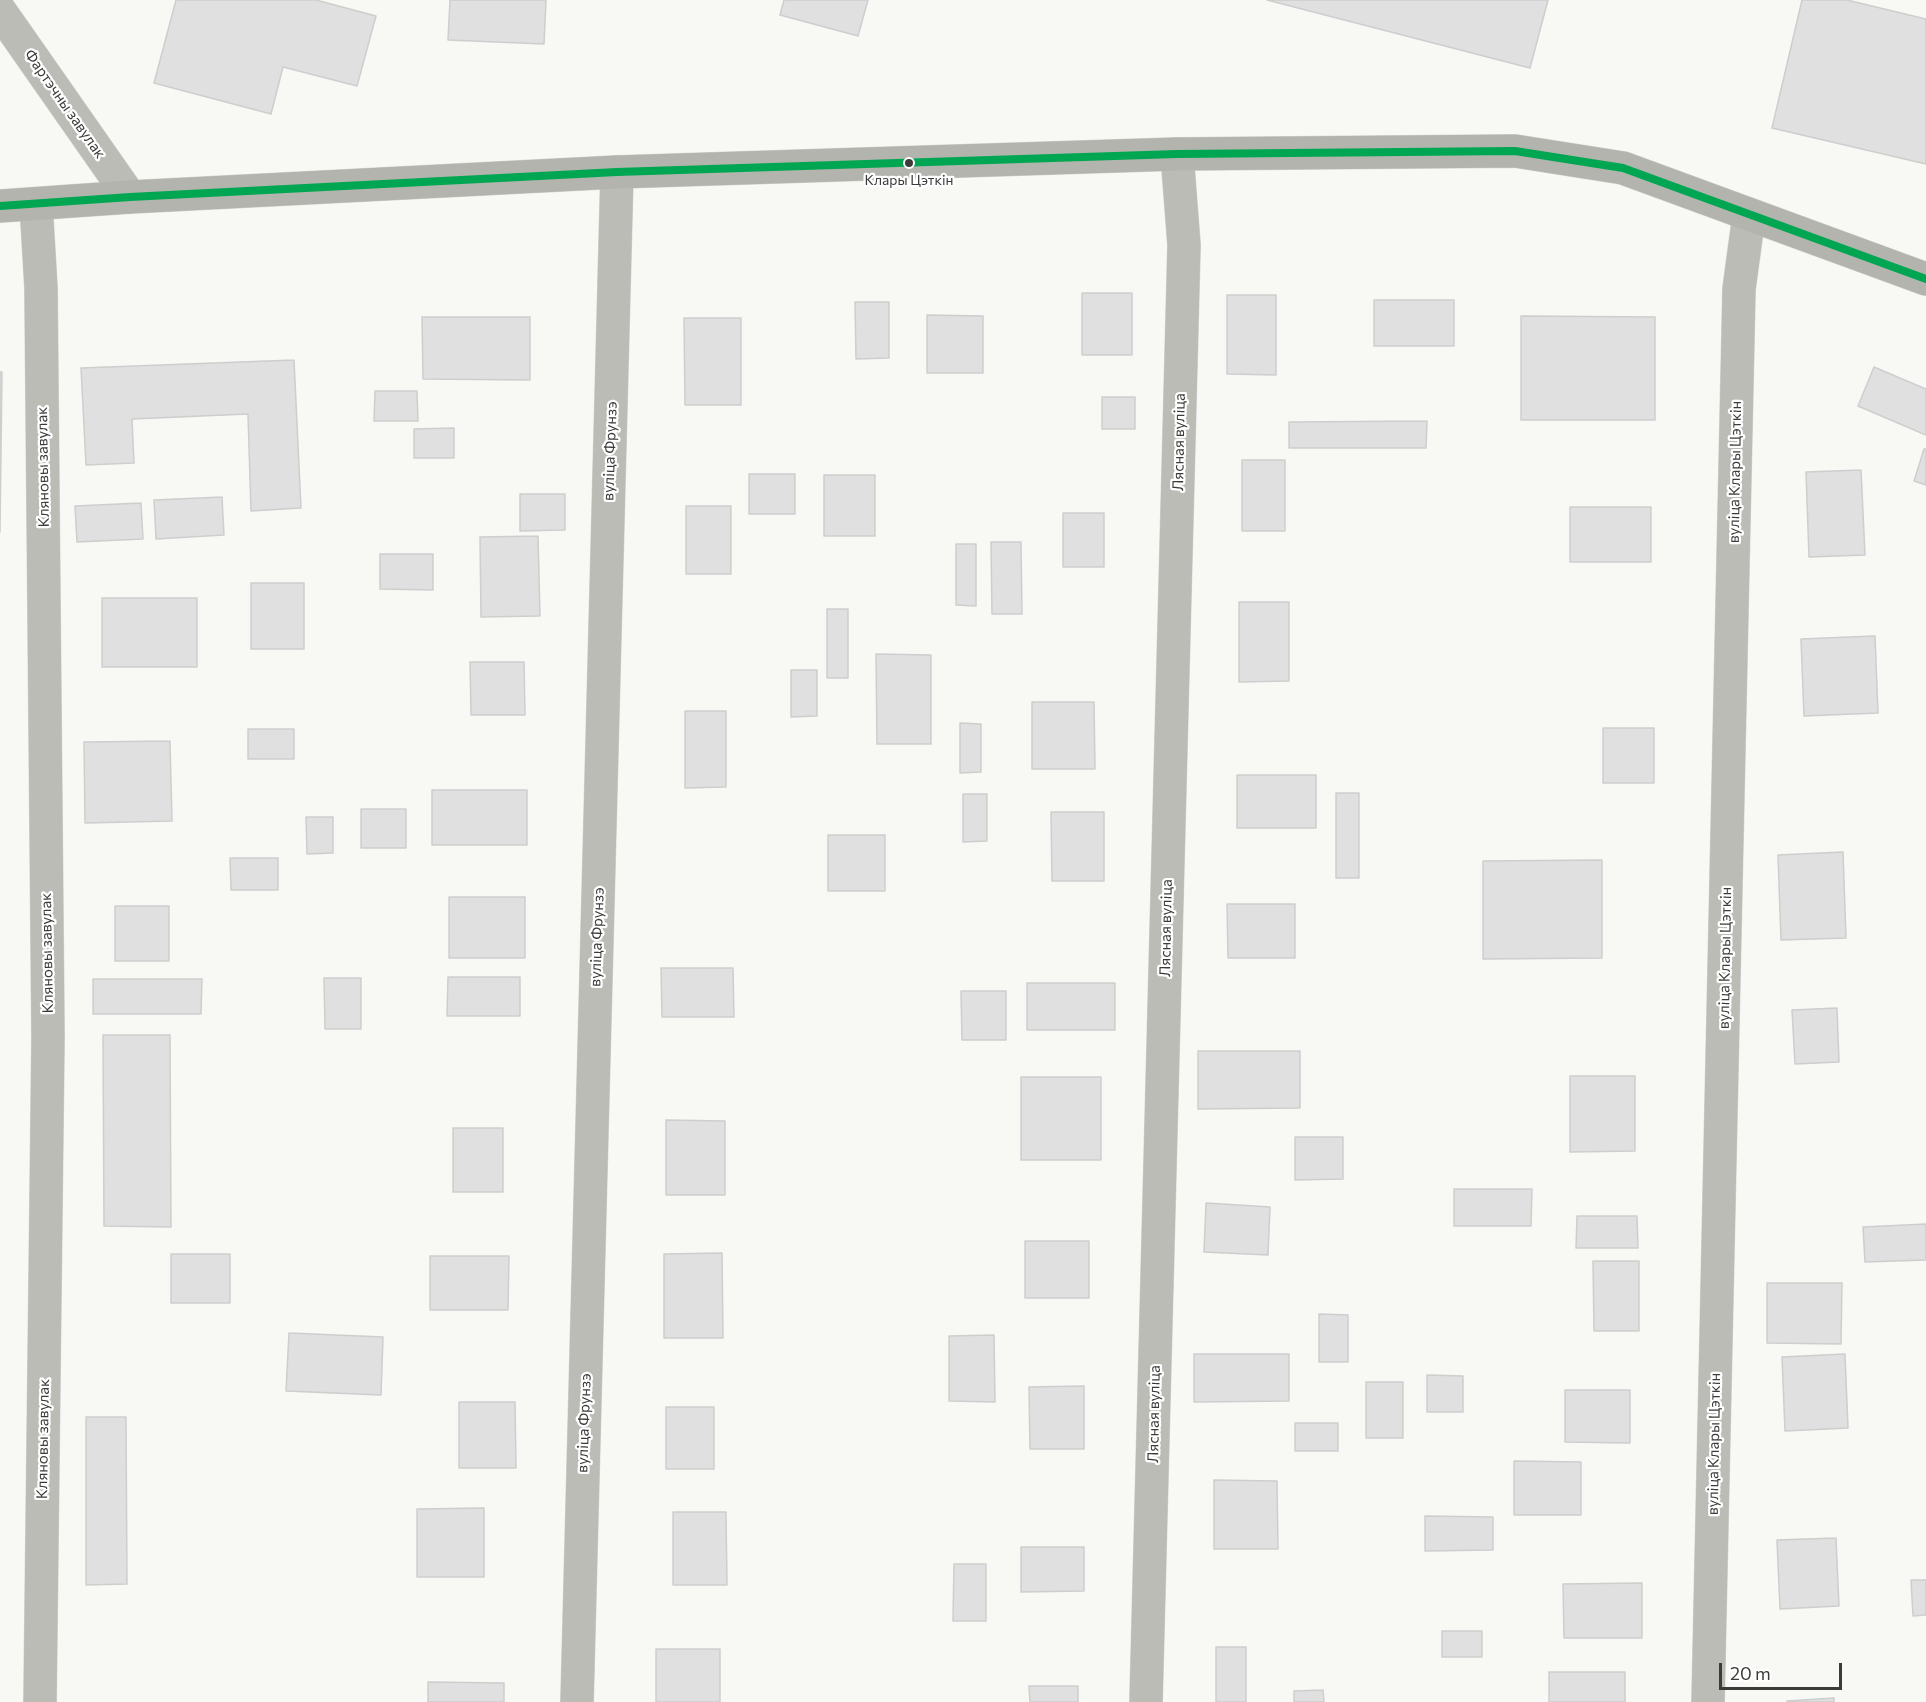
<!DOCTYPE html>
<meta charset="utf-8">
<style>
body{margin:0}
#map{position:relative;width:1926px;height:1702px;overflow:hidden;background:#f8f8f4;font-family:Commissioner,sans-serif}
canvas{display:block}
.scale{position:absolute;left:1719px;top:1663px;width:123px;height:27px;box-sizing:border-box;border:3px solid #3b3c39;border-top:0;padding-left:8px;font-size:18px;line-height:21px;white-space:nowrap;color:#3b3c39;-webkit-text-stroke:4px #fff;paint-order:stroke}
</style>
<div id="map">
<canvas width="1926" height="1702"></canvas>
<div class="scale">20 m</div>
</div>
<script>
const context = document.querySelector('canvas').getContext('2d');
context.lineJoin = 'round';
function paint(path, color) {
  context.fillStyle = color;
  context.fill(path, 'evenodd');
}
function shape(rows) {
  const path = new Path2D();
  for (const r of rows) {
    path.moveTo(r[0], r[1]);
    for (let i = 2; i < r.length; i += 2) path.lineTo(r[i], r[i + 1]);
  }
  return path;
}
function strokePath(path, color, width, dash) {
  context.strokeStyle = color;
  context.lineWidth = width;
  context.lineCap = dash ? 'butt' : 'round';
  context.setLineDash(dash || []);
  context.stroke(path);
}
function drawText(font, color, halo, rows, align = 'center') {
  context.font = font + ' Commissioner,sans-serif';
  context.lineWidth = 4.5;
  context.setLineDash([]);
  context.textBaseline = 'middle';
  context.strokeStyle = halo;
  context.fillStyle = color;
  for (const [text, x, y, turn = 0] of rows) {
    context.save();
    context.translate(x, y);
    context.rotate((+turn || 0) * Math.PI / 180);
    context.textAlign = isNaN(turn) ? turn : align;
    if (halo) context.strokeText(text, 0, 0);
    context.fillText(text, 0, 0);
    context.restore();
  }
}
const building = shape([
 [176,0,316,0,376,16,357,86,283,67,271,114,154,83,176,0],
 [450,0,546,0,544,44,448,40,450,0],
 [784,0,868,0,858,36,780,15,784,0],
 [1267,0,1548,0,1530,68,1267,0],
 [1802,0,1847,0,1926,19,1926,164,1772,128,1802,0],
 [1082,293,1132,293,1132,355,1082,355,1082,293],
 [1227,295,1276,295,1276,375,1227,374,1227,295],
 [1374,300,1454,300,1454,346,1374,346,1374,300],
 [855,302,889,302,889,358,856,359,855,302],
 [927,315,983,316,983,373,927,373,927,315],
 [1521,316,1655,317,1655,420,1521,420,1521,316],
 [422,317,530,317,530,380,423,379,422,317],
 [684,318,741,318,741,405,685,405,684,318],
 [294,360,301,508,251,511,248,414,132,419,134,463,86,465,81,368,294,360],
 [1874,367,1926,389,1926,435,1858,406,1874,367],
 [0,372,2,372,0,532,0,372],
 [375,391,417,391,418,421,374,421,375,391],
 [1102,397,1135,397,1135,429,1102,429,1102,397],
 [1427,421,1426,448,1289,448,1289,422,1427,421],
 [454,428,454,458,414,458,414,429,454,428],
 [1924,449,1926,449,1926,485,1914,481,1924,449],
 [1242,460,1285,460,1285,531,1242,531,1242,460],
 [1861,470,1865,555,1809,557,1806,472,1861,470],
 [749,474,795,474,795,514,749,514,749,474],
 [824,475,875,475,875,536,824,536,824,475],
 [520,494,565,494,565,530,520,531,520,494],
 [222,497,224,535,156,539,154,500,222,497],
 [141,503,143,539,77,542,75,506,141,503],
 [686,506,731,506,731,574,686,574,686,506],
 [1570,507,1651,507,1651,562,1570,562,1570,507],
 [1063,513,1104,513,1104,567,1063,567,1063,513],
 [538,536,540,616,481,617,480,537,538,536],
 [991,542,1021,542,1022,614,992,614,991,542],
 [956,544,976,544,976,606,956,605,956,544],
 [380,554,433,554,433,590,380,589,380,554],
 [251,583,304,583,304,649,251,649,251,583],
 [102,598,197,598,197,667,102,667,102,598],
 [1239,602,1289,602,1289,681,1239,682,1239,602],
 [827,609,848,609,848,678,827,678,827,609],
 [1875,636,1878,713,1804,716,1801,639,1875,636],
 [876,654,931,655,931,744,877,744,876,654],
 [470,662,524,662,525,715,471,715,470,662],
 [791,670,817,670,817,716,791,717,791,670],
 [1032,702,1094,702,1095,769,1032,769,1032,702],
 [685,711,726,711,726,787,685,788,685,711],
 [960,723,981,724,981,772,960,773,960,723],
 [1603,728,1654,728,1654,783,1603,783,1603,728],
 [248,729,294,729,294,759,248,759,248,729],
 [170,741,172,821,85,823,84,742,170,741],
 [1237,775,1316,775,1316,828,1237,828,1237,775],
 [432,790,527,790,527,845,432,845,432,790],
 [1336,793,1359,793,1359,878,1336,878,1336,793],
 [963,794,987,794,987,841,963,842,963,794],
 [361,809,406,809,406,848,361,848,361,809],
 [1051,812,1104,812,1104,881,1052,881,1051,812],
 [306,817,333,817,333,853,307,854,306,817],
 [828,835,885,835,885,891,828,891,828,835],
 [1843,852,1846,938,1781,940,1778,855,1843,852],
 [230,858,278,858,278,890,231,890,230,858],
 [1602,860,1602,958,1483,959,1483,861,1602,860],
 [449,897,525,897,525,958,449,958,449,897],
 [1227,904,1295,904,1295,958,1228,958,1227,904],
 [115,906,169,906,169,961,115,961,115,906],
 [661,968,733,968,734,1017,662,1017,661,968],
 [448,977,520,977,520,1016,447,1016,448,977],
 [324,978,361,978,361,1029,325,1029,324,978],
 [93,979,202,979,201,1014,93,1014,93,979],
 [1027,983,1115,983,1115,1030,1027,1030,1027,983],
 [961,991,1006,991,1006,1040,962,1040,961,991],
 [1837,1008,1839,1062,1795,1064,1792,1010,1837,1008],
 [103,1035,170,1035,171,1227,104,1226,103,1035],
 [1198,1051,1300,1051,1300,1108,1198,1109,1198,1051],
 [1570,1076,1635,1076,1635,1151,1570,1152,1570,1076],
 [1021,1077,1101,1077,1101,1160,1021,1160,1021,1077],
 [666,1120,725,1121,725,1195,666,1195,666,1120],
 [453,1128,503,1128,503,1192,453,1192,453,1128],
 [1295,1137,1343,1137,1343,1179,1295,1180,1295,1137],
 [1454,1189,1532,1189,1531,1226,1454,1226,1454,1189],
 [1206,1203,1270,1207,1268,1255,1204,1252,1206,1203],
 [1577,1216,1637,1216,1638,1248,1576,1248,1577,1216],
 [1926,1224,1926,1260,1865,1262,1863,1227,1926,1224],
 [1025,1241,1089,1241,1089,1298,1025,1298,1025,1241],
 [722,1253,723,1338,664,1338,664,1254,722,1253],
 [171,1254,230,1254,230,1303,171,1303,171,1254],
 [430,1256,509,1256,508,1310,430,1310,430,1256],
 [1593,1261,1639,1261,1639,1331,1594,1331,1593,1261],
 [1767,1283,1842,1283,1841,1344,1767,1343,1767,1283],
 [1319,1314,1348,1315,1348,1362,1319,1362,1319,1314],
 [289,1333,383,1337,381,1395,286,1391,289,1333],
 [994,1335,995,1402,949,1401,949,1336,994,1335],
 [1194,1354,1289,1354,1289,1401,1194,1402,1194,1354],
 [1845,1354,1848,1428,1785,1431,1782,1357,1845,1354],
 [1427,1375,1463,1376,1463,1412,1427,1412,1427,1375],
 [1366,1382,1403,1382,1403,1438,1366,1438,1366,1382],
 [1084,1386,1084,1449,1030,1449,1029,1387,1084,1386],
 [1565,1390,1630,1390,1630,1443,1565,1442,1565,1390],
 [459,1402,515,1402,516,1468,459,1468,459,1402],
 [666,1407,714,1407,714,1469,666,1469,666,1407],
 [86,1417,126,1417,127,1584,86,1585,86,1417],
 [1295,1423,1338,1423,1338,1451,1295,1451,1295,1423],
 [1514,1461,1581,1462,1581,1515,1514,1515,1514,1461],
 [1214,1480,1277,1481,1278,1549,1214,1549,1214,1480],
 [484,1508,484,1577,417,1577,417,1509,484,1508],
 [673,1512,726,1512,727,1585,673,1585,673,1512],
 [1425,1516,1493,1517,1493,1550,1425,1551,1425,1516],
 [1836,1538,1839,1606,1780,1609,1777,1540,1836,1538],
 [1021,1547,1084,1547,1084,1591,1021,1592,1021,1547],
 [954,1564,986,1564,986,1621,953,1621,954,1564],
 [1911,1580,1926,1580,1926,1615,1913,1616,1911,1580],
 [1642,1583,1642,1638,1564,1638,1563,1584,1642,1583],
 [1442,1631,1482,1631,1482,1657,1442,1657,1442,1631],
 [1216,1647,1246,1647,1246,1702,1216,1702,1216,1647],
 [656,1649,720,1649,720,1702,656,1702,656,1649],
 [1549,1672,1625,1672,1625,1702,1549,1702,1549,1672],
 [428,1682,504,1683,504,1702,428,1702,428,1682],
 [1029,1686,1078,1686,1078,1702,1030,1702,1029,1686],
 [1323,1690,1324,1702,1294,1702,1294,1691,1323,1690],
 [1834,1698,1834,1702,1787,1702,1787,1701,1834,1698]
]);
paint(building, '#dfe0df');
strokePath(building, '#cdcece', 1.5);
const minor = shape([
 [0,11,130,197],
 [36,204,41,288,48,1037,40,1702],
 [577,1702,617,172],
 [1146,1702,1184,245,1177,154],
 [1708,1702,1739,289,1749,215]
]);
const major = shape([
 [0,206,130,197,617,172,1177,154,1515,151,1623,168,1926,279]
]);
strokePath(minor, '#d5d5d3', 34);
strokePath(major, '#d5d5d3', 34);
strokePath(minor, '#bcbcb6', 33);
strokePath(major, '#b2b4ad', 33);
strokePath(shape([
 [0,206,130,197,617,172,1177,154,1515,151,1623,168,1926,279]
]), '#00a651', 8);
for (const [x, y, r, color] of [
 [909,163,5,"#3b3c39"]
]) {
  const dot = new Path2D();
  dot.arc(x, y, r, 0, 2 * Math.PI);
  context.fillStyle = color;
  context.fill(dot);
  strokePath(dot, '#fff', 2);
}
drawText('14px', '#3b3c39', '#fff', [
 ["Клары Цэткін",909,180]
]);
drawText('15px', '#3b3c39', '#fff', [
 ["Фартэчны завулак",65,104,55],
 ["Лясная вуліца",1179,442,-89],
 ["вуліца Фрунзэ",610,451,-88],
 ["Кляновы завулак",43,467,-91],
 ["вуліца Клары Цэткін",1735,472,-89],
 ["Лясная вуліца",1166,928,-89],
 ["вуліца Фрунзэ",597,937,-88],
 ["Кляновы завулак",47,953,-91],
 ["вуліца Клары Цэткін",1725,958,-89],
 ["Лясная вуліца",1154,1414,-89],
 ["вуліца Фрунзэ",584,1423,-88],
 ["Кляновы завулак",43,1439,-89],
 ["вуліца Клары Цэткін",1714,1444,-89]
]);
</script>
